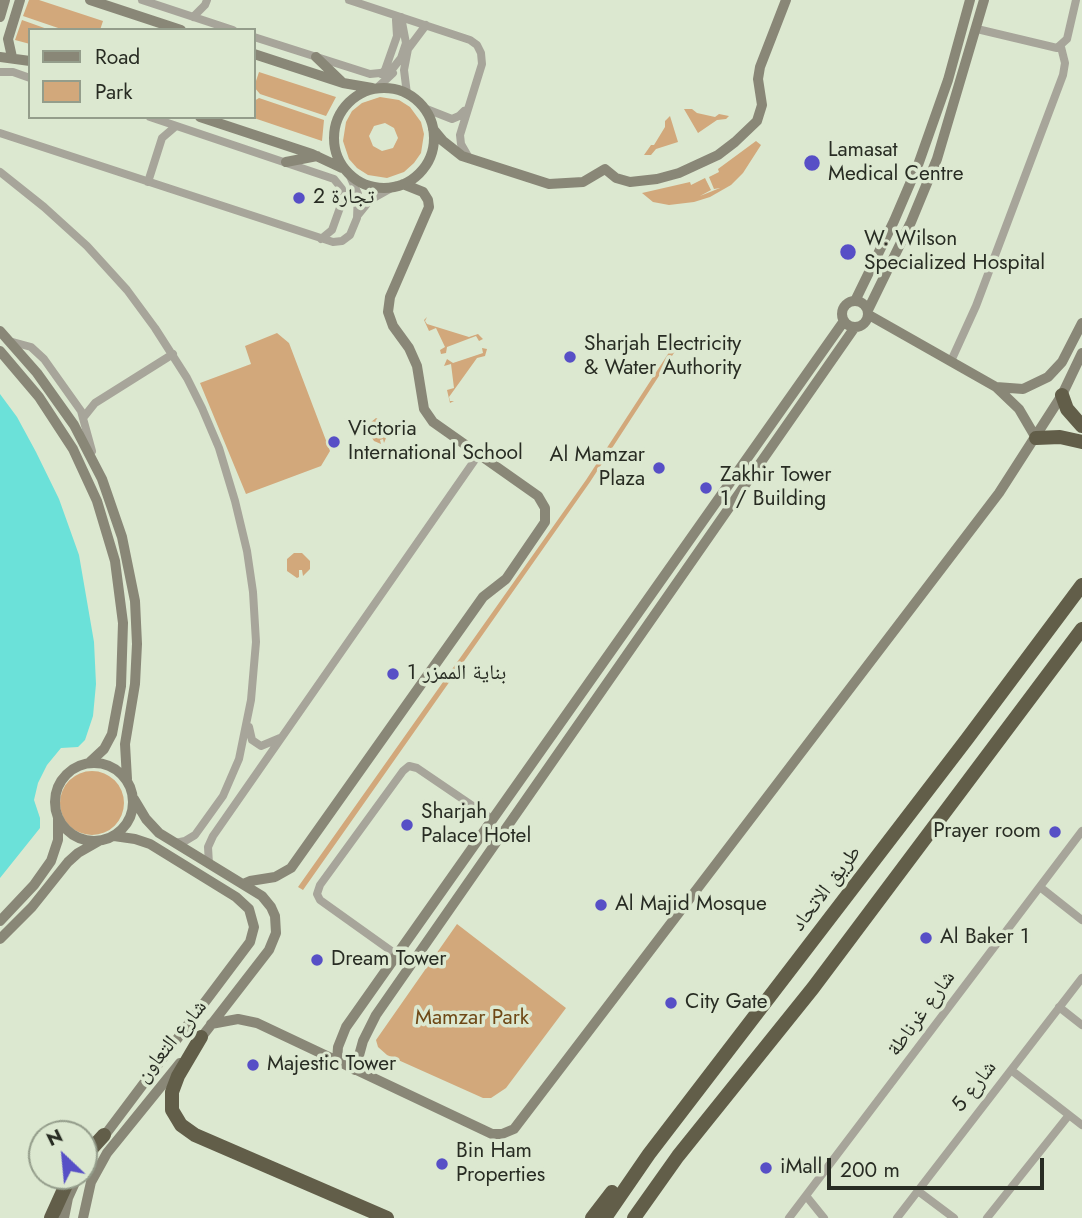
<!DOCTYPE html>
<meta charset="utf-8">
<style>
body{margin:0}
#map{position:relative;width:1082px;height:1218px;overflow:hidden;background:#dce8d0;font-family:Jost,sans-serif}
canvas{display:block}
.legend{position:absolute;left:28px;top:28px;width:228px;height:91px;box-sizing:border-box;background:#dce8d0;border:2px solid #949d8b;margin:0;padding:9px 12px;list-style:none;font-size:21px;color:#282c23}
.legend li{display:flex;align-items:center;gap:14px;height:35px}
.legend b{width:35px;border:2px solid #949d8b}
.north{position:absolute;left:28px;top:1120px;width:70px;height:70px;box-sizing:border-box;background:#dce8d0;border:2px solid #949d8b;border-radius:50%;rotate:334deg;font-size:19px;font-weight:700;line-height:28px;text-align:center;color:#282c23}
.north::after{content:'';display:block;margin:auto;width:24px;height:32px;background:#574fc6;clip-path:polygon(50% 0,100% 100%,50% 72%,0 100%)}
.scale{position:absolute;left:827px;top:1158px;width:217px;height:32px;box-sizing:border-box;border:4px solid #282c23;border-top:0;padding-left:9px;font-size:21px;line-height:24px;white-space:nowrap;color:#282c23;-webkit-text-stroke:5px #dce8d0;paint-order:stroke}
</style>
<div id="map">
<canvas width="1082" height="1218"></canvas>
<ul class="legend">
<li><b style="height:9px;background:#898777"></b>Road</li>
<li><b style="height:19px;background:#d2a87b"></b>Park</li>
</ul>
<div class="north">N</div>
<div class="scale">200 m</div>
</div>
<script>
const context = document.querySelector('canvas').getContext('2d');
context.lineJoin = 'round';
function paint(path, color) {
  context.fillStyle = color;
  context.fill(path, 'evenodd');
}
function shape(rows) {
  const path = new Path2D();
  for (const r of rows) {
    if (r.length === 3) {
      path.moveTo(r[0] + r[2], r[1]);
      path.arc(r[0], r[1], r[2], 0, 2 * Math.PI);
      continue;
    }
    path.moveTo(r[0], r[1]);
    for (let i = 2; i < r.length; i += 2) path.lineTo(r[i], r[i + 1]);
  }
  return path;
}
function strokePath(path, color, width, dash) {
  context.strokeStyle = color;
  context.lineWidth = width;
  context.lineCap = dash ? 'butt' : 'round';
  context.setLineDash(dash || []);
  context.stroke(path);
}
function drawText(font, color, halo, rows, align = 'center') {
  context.font = font + ' Jost,"Noto Naskh Arabic",sans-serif';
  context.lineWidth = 7;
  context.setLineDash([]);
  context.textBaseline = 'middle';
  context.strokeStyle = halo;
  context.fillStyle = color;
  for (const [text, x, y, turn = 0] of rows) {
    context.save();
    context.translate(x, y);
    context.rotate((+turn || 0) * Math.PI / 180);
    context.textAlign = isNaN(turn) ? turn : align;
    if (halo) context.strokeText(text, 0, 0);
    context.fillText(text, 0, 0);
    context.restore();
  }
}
paint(shape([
 [29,0,39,0,103,21,100,30,64,30,23,16],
 [22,20,50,30,30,30,30,44,15,40],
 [259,72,336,97,326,116,260,94,254,87],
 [380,97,399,100,410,107,421,122,424,134,421,153,414,163,404,172,387,178,368,175,357,168,349,159,343,141,346,122,352,111,362,103],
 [385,123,394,128,398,138,393,148,382,151,373,146,369,136,374,126],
 [259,98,324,120,322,141,251,117,254,117,254,101],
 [684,109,692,109,697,113,715,117,719,114,729,116,726,119,717,120,698,133],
 [670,116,678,142,656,149,651,155,644,155,651,145,654,145,665,127,665,121],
 [756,141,761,145,743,173,731,185,710,197,694,202,669,205,653,202,642,193,690,182,691,185,705,178,711,190,700,196,720,188,714,189,709,177,719,172,718,169],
 [427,317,425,321,427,324,469,337,478,334,483,339,479,341,476,336,447,347,446,353,441,354,440,350,445,347,436,328,429,331,424,320],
 [277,333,289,343,330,451,321,466,246,494,200,383,251,364,245,346],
 [679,337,683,339,590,482,303,890,298,887,586,480],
 [482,348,487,349,485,356,477,358,449,397,450,401,454,401,450,403,447,390,454,388,451,364,444,366,447,359,453,363,483,353],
 [376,418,385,423,388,433,384,443,383,439,380,440,381,444,374,441,369,433,370,423],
 [294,553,302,553,310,561,310,569,303,576,302,570,299,570,299,577,297,578,287,571,287,559],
 [92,803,32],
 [457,924,566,1008,506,1088,491,1098,483,1098,387,1055,378,1047,376,1040]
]), '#d2a87b');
paint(shape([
 [0,394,17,417,36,452,59,499,79,555,94,642,96,684,93,716,85,740,78,747,61,748,47,765,38,783,34,800,40,818,40,828,0,878]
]), '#6be1d9');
strokePath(shape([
 [142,0,233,30],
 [349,0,470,40,477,45,481,53,482,64,460,135,461,144,469,158],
 [193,17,205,5,207,0],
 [977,29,1057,48,1067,39,1076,0],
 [254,37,370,74,390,72,401,58],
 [400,61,406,43,401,17],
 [0,72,13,72,30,78],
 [381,74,385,70,397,36,396,20],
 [377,88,393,73],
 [407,94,404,70,408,49,426,25],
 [424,108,452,119,459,116,464,111],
 [150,117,334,179,342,189,342,202,332,230,321,239],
 [0,133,333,242,342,241,350,235,357,218,358,194,349,174],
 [0,172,44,207,87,246,127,290,155,328,187,378,202,408,219,448,235,501,247,551,253,592,256,642,251,700,239,759,223,796,195,835,185,841,175,843],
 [148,182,162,138,176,126],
 [358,215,370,200,395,186],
 [9,341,31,347,44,359,81,411,92,451],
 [951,361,976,306,1063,75,1065,63,1061,47],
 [83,418,95,403,173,354],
 [249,727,252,740,261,746,280,738],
 [209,864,208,847,213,836,479,454],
 [1040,887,1082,920],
 [397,955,320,900,317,894,320,885,403,771,409,766,417,768,492,819],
 [1059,1007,1082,1025],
 [1011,1070,1082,1125],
 [918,1191,954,1218],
 [807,1197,824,1218],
 [789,1218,1082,831],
 [897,1218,1082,978],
 [987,1218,1069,1115]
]), '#a7a59a', 8);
strokePath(shape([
 [90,0,181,30],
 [0,17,5,0],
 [254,54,343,83,372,88],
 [0,57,30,61],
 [12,57,8,39,20,0],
 [316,57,341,81],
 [384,138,50],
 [200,117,312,154,342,168],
 [433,129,443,141,462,156,549,184,583,182,605,169,616,178,630,182,657,179,679,173,718,155,735,142,757,121,762,105,758,79,760,67,786,0],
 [286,162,317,156],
 [855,314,13],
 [855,301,894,221,918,165,948,80,970,0],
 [868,310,911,222,937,159,984,0],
 [869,315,996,387,1019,409,1036,438],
 [0,331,37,373,74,425,102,479,122,537,135,601,137,644,135,684,125,744,127,779],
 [0,351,39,397,73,449,97,501,115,561,123,623,121,686,112,734,104,749,90,762],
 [996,387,1023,389,1048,377,1062,362,1082,323],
 [94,802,39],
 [134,799,146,819,159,833,262,896,271,907,275,916,276,933,269,950,197,1043],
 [243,884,250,881,275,877,291,868,483,597,506,579,545,522,545,508,538,496,433,422,424,409,417,366,409,348,393,326,388,312,390,297,429,207,428,200,423,192,403,184],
 [0,921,34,885,51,861,58,840,58,819],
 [0,939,32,907,68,862,78,853,99,841],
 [211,1024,238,1019,257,1023,492,1134,502,1134,514,1129,999,493,1062,395,1082,353],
 [337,1061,338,1047,346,1027,844,321],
 [355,1070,363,1041,376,1015,855,327],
 [102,1139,250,942,254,927,249,909,236,897,150,844,135,839,114,836],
 [64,1218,68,1198,78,1176],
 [83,1218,91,1182,107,1153,180,1063]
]), '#898777', 10);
strokePath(shape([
 [1062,395,1067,409,1082,426],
 [1036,438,1060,437,1082,442],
 [201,1037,178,1076,172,1092,172,1110,181,1125,195,1135,387,1218],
 [84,1157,104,1135],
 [51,1218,70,1176],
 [592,1218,612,1192],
 [605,1218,649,1154,967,739,1082,585],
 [634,1218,678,1156,813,988,1082,629]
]), '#625e49', 14);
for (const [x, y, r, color] of [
 [812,163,9,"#574fc6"],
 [299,198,7,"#574fc6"],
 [848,252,9,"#574fc6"],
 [570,357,7,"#574fc6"],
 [334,442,7,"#574fc6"],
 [659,468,7,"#574fc6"],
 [706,488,7,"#574fc6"],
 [393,674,7,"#574fc6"],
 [407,825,7,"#574fc6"],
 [1055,832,7,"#574fc6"],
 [601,905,7,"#574fc6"],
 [926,938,7,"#574fc6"],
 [317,960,7,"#574fc6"],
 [671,1003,7,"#574fc6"],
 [253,1065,7,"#574fc6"],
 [442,1164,7,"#574fc6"],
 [766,1168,7,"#574fc6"]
]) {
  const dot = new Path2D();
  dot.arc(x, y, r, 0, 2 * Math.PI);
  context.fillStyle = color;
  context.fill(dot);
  strokePath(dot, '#dce8d0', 2.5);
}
drawText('21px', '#282c23', '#dce8d0', [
 ["Lamasat",828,151],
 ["Medical Centre",828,175],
 ["تجارة 2",313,198],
 ["W. Wilson",864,240],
 ["Specialized Hospital",864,264],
 ["Sharjah Electricity",584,345],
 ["& Water Authority",584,369],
 ["Victoria",348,430],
 ["International School",348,454],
 ["Al Mamzar",645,456,"right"],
 ["Plaza",645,480,"right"],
 ["Zakhir Tower",720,476],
 ["1 / Building",720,500],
 ["بناية الممزر 1",407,674],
 ["Sharjah",421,813],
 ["Palace Hotel",421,837],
 ["Prayer room",1041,832,"right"],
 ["Al Majid Mosque",615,905],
 ["Al Baker 1",940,938],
 ["Dream Tower",331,960],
 ["City Gate",685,1003],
 ["Majestic Tower",267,1065],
 ["Bin Ham",456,1152],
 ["Properties",456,1176],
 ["iMall",780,1168]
], 'left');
drawText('21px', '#282c23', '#dce8d0', [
 ["طريق الاتحاد",827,889,-53],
 ["شارع غرناطة",922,1014,-54],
 ["شارع التعاون",172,1042,-51],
 ["شارع 5",975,1087,-52]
]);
drawText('21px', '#6e4816', '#dce8d0', [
 ["Mamzar Park",472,1019]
]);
</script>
